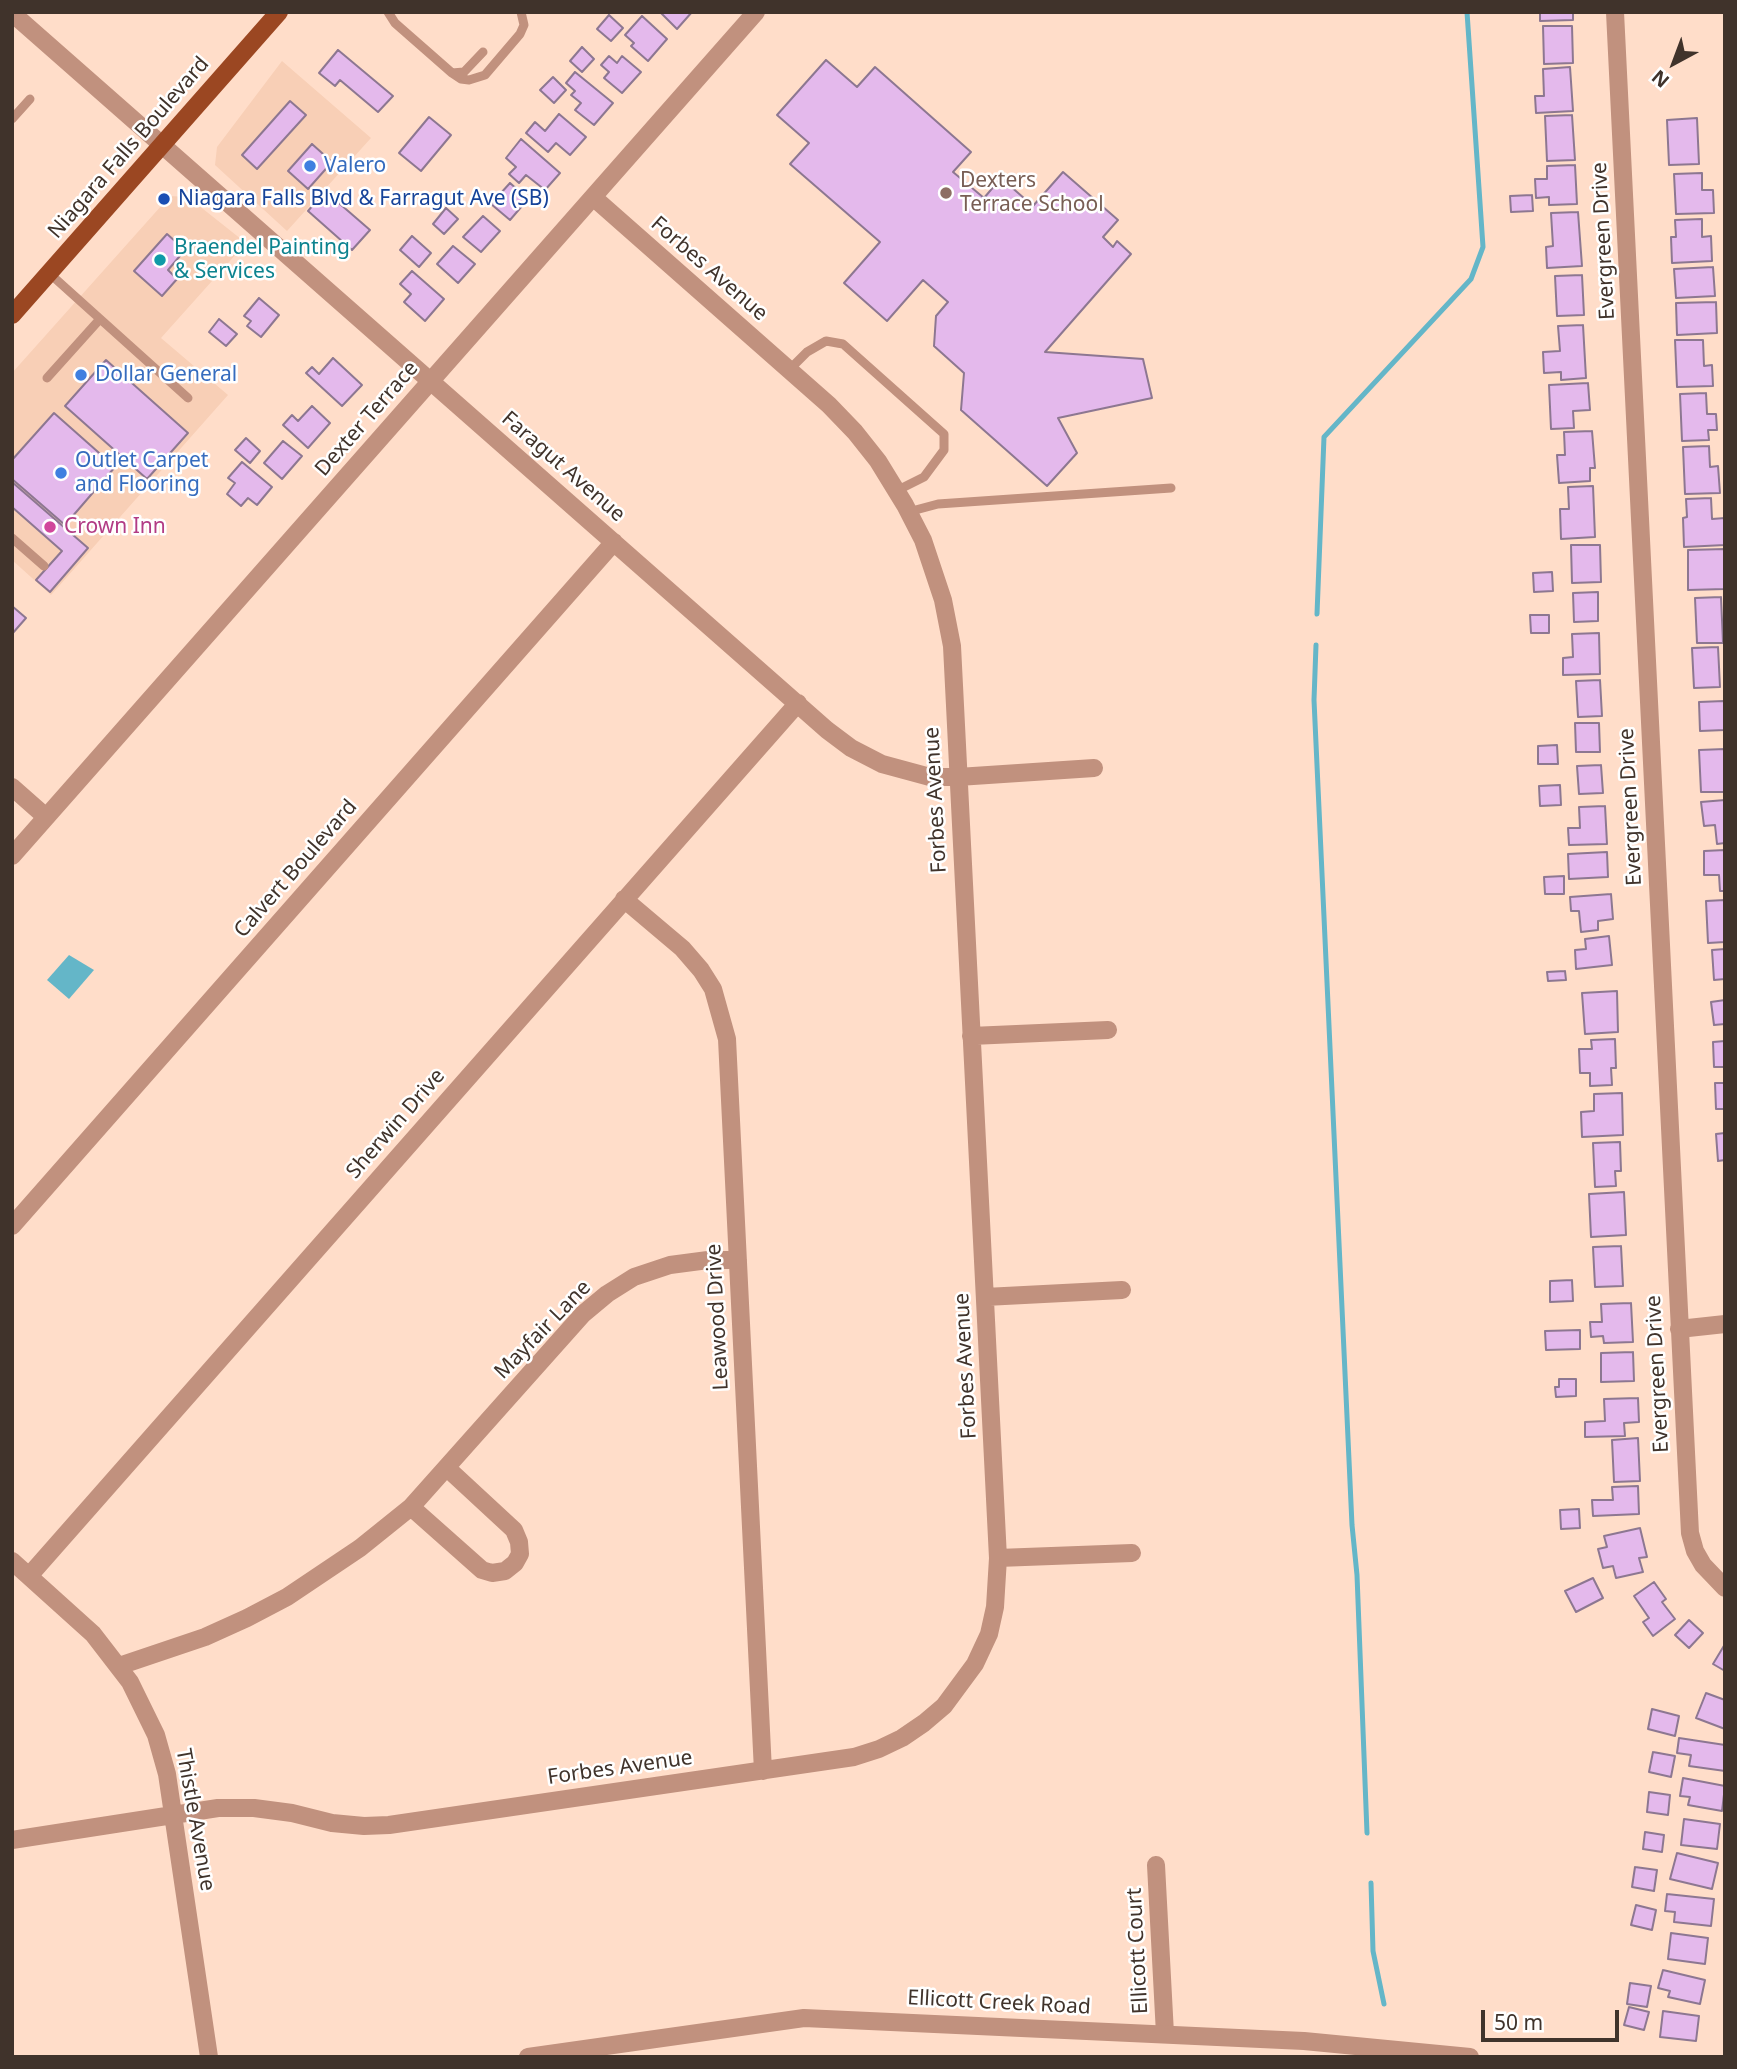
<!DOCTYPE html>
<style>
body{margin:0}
#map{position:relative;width:1737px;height:2069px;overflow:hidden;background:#ffddc9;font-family:"Noto Sans",sans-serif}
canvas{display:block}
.frame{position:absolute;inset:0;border:14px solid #40332b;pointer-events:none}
.north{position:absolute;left:1639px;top:28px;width:70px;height:70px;-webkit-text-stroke:5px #fff;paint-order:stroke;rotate:221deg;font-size:19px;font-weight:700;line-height:28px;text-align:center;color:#40332b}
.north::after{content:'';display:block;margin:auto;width:24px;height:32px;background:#40332b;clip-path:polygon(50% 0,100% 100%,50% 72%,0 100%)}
.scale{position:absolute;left:1481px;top:2010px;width:138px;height:32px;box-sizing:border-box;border:4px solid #40332b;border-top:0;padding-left:9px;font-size:21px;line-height:24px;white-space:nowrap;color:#40332b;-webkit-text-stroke:5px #fff;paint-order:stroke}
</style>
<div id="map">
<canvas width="1737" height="2069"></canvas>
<div class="frame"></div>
<div class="north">N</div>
<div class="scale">50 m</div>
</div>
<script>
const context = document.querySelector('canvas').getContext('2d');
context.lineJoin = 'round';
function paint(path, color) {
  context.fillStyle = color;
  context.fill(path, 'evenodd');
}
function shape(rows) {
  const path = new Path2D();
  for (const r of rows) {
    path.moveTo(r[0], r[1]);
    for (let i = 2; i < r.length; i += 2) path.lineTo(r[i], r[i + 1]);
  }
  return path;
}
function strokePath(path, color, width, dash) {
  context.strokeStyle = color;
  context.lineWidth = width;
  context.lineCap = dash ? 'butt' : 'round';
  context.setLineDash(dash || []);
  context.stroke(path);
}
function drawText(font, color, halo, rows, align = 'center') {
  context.font = font + ' "Noto Sans",sans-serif';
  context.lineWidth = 5;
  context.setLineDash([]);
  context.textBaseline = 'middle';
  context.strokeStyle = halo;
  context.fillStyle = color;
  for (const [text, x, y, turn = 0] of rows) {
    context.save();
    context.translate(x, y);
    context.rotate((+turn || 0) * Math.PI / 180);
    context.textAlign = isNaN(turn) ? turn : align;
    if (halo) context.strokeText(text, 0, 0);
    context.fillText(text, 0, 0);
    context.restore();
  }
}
paint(shape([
 [282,61,371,138,287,231,215,165,217,147],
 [170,196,188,197,246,243,161,338,228,395,51,595,12,560,12,373]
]), '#f8cfb6');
paint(shape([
 [69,955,94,970,69,999,47,980]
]), '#64b6c8');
strokePath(shape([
 [1317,614,1324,437,1471,279,1483,247,1467,12],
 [1316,645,1314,700,1352,1525,1357,1575,1367,1833],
 [1371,1883,1373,1951,1384,2004]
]), '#64b6c8', 5);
const building = shape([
 [660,12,692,12,677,29,660,12],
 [1540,12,1573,12,1573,20,1540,21,1540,12],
 [609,15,623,28,611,41,597,29,609,15],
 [642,16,667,39,648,61,631,46,634,43,625,35,642,16],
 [1543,26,1572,26,1573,63,1544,64,1543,26],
 [582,47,594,59,582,72,570,61,582,47],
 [338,50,393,96,378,112,340,80,335,86,319,73,338,50],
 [609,56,617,63,622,56,641,72,622,93,604,78,609,72,601,65,609,56],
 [826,60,857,87,875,67,971,152,953,172,984,198,1001,178,1033,206,1063,172,1118,220,1103,237,1113,247,1117,241,1131,254,1045,352,1143,359,1152,398,1058,418,1077,453,1047,486,961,410,964,373,934,346,936,316,948,302,923,280,887,321,844,283,880,242,790,164,809,143,777,115,826,60],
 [1570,67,1573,111,1536,113,1535,96,1544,96,1543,69,1570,67],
 [575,72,613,103,594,125,575,110,581,103,571,95,575,91,566,83,575,72],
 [553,77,566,90,554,103,540,90,553,77],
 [290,101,306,115,257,169,242,155,290,101],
 [559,114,586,137,570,155,556,143,548,152,526,133,535,122,545,131,559,114],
 [1572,115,1575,160,1547,161,1545,116,1572,115],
 [429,117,451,135,421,171,399,153,429,117],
 [1697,118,1699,164,1669,165,1667,120,1697,118],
 [521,139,560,173,545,190,526,175,519,183,509,174,516,167,506,158,521,139],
 [312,144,332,162,308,189,288,171,312,144],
 [1575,165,1577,204,1549,205,1549,197,1536,198,1535,179,1547,179,1547,166,1575,165],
 [1702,173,1702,190,1713,190,1714,213,1676,214,1674,174,1702,173],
 [510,183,528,199,510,220,491,204,510,183],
 [325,191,370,230,352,250,308,211,325,191],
 [1532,195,1533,211,1511,212,1510,196,1532,195],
 [446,208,458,219,444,234,433,224,446,208],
 [1578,212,1582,266,1547,268,1546,247,1553,246,1551,213,1578,212],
 [483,216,500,231,481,252,463,237,483,216],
 [1702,219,1702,237,1711,236,1712,261,1672,263,1671,237,1676,237,1675,220,1702,219],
 [167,234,185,250,168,270,177,279,162,296,134,271,167,234],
 [412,236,431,253,419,267,400,250,412,236],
 [453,246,475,264,458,283,437,264,453,246],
 [1713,267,1715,296,1676,298,1674,269,1713,267],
 [412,271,444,299,425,321,404,302,411,294,400,284,412,271],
 [1582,275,1584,315,1557,316,1555,276,1582,275],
 [259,298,279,315,261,337,247,326,251,321,244,316,259,298],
 [1716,302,1717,333,1677,335,1676,303,1716,302],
 [219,319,237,334,226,346,209,332,219,319],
 [1583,325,1586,378,1561,380,1561,372,1544,373,1543,352,1560,351,1558,326,1583,325],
 [1675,340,1703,340,1704,366,1712,365,1713,386,1677,387,1675,340],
 [333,358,362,385,342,406,306,373,312,367,319,374,333,358],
 [106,360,188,433,147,479,65,406,106,360],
 [1588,383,1590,410,1573,411,1574,428,1551,429,1549,385,1588,383],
 [1706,393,1707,414,1716,414,1717,430,1708,430,1709,440,1682,441,1680,394,1706,393],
 [312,406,330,423,308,448,283,425,292,415,298,421,312,406],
 [54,413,115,467,65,525,12,479,12,460,54,413],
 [1592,431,1595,468,1590,468,1590,481,1559,483,1557,455,1565,455,1564,432,1592,431],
 [246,438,260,451,250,463,235,450,246,438],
 [283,441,302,456,282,479,264,463,283,441],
 [1709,446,1710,467,1718,466,1720,493,1685,494,1683,447,1709,446],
 [242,462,272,487,257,505,248,498,241,506,227,494,235,483,228,478,242,462],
 [12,482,88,548,50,592,36,580,62,551,12,507,12,482],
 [1593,486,1595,537,1561,539,1560,509,1569,509,1568,487,1593,486],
 [1711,498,1712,519,1725,518,1725,545,1684,547,1683,518,1687,517,1686,499,1711,498],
 [1571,545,1600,545,1601,582,1572,583,1571,545],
 [1725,549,1725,589,1688,590,1688,550,1725,549],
 [1552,572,1553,591,1534,592,1533,573,1552,572],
 [1598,592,1598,621,1574,622,1573,593,1598,592],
 [1721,597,1723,643,1697,643,1695,598,1721,597],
 [12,606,26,618,12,634,12,606],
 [1530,615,1549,615,1549,633,1531,633,1530,615],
 [1599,633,1600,674,1563,675,1563,658,1573,657,1572,634,1599,633],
 [1718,647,1720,687,1694,688,1692,648,1718,647],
 [1600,680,1602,716,1578,717,1576,681,1600,680],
 [1724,701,1725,730,1700,731,1699,702,1724,701],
 [1575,723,1599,723,1600,752,1576,752,1575,723],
 [1557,745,1558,764,1538,764,1538,746,1557,745],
 [1725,749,1725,792,1701,792,1699,750,1725,749],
 [1601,765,1603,793,1579,794,1577,766,1601,765],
 [1560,785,1561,805,1540,806,1539,786,1560,785],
 [1725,800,1725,843,1717,844,1715,825,1704,826,1701,802,1725,800],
 [1605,806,1607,844,1569,845,1568,828,1580,828,1579,807,1605,806],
 [1725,850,1725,891,1720,891,1719,875,1704,875,1704,851,1725,850],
 [1607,852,1608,877,1569,879,1568,854,1607,852],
 [1564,876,1564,894,1545,894,1544,877,1564,876],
 [1611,894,1613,919,1598,921,1598,930,1581,932,1579,911,1571,911,1570,897,1611,894],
 [1725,900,1725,942,1708,943,1706,901,1725,900],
 [1609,936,1612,965,1576,969,1575,950,1586,949,1585,939,1609,936],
 [1725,949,1725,979,1714,980,1712,950,1725,949],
 [1565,971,1566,980,1548,981,1547,972,1565,971],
 [1617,991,1618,1032,1585,1034,1582,993,1617,991],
 [1725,1000,1725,1024,1714,1025,1711,1002,1725,1000],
 [1615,1039,1616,1068,1611,1068,1612,1085,1590,1086,1590,1073,1580,1073,1579,1049,1592,1049,1591,1040,1615,1039],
 [1725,1041,1725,1067,1714,1067,1713,1042,1725,1041],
 [1715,1083,1725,1083,1725,1109,1716,1109,1715,1083],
 [1622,1093,1623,1135,1582,1137,1581,1112,1594,1111,1594,1094,1622,1093],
 [1725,1133,1725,1160,1718,1161,1716,1134,1725,1133],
 [1620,1142,1621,1171,1615,1171,1616,1186,1595,1187,1593,1143,1620,1142],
 [1624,1192,1626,1235,1591,1237,1589,1194,1624,1192],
 [1621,1246,1623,1286,1595,1287,1593,1247,1621,1246],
 [1572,1280,1573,1301,1550,1302,1550,1281,1572,1280],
 [1631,1303,1633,1342,1604,1343,1603,1336,1591,1337,1590,1322,1602,1322,1601,1304,1631,1303],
 [1580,1330,1580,1349,1546,1350,1545,1331,1580,1330],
 [1633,1352,1634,1381,1601,1382,1601,1353,1633,1352],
 [1559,1379,1576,1379,1576,1396,1556,1397,1555,1387,1559,1387,1559,1379],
 [1638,1398,1639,1422,1624,1423,1625,1436,1585,1437,1585,1422,1605,1421,1604,1399,1638,1398],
 [1638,1438,1640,1481,1614,1482,1612,1440,1638,1438],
 [1638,1486,1639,1514,1593,1516,1592,1500,1613,1500,1612,1487,1638,1486],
 [1579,1509,1580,1528,1561,1529,1560,1510,1579,1509],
 [1640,1528,1647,1557,1639,1558,1643,1572,1616,1578,1613,1566,1603,1568,1598,1549,1607,1547,1604,1536,1640,1528],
 [1593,1578,1603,1598,1576,1612,1565,1591,1593,1578],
 [1654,1582,1666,1599,1662,1602,1675,1619,1653,1636,1643,1622,1649,1618,1634,1596,1654,1582],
 [1689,1620,1703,1633,1689,1648,1675,1635,1689,1620],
 [1725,1644,1725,1671,1713,1664,1725,1644],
 [1706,1693,1725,1700,1725,1729,1696,1718,1706,1693],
 [1652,1709,1679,1716,1675,1736,1648,1729,1652,1709],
 [1679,1738,1725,1745,1725,1771,1689,1766,1691,1755,1677,1753,1679,1738],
 [1653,1752,1675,1756,1671,1777,1649,1772,1653,1752],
 [1683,1778,1725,1786,1722,1811,1688,1805,1690,1797,1680,1796,1683,1778],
 [1649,1792,1670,1795,1668,1815,1647,1812,1649,1792],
 [1684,1819,1720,1824,1717,1849,1681,1845,1684,1819],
 [1645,1832,1664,1835,1662,1852,1643,1849,1645,1832],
 [1677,1853,1718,1863,1712,1889,1670,1879,1677,1853],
 [1635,1867,1657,1870,1654,1891,1632,1887,1635,1867],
 [1667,1894,1714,1899,1711,1926,1674,1922,1675,1912,1665,1911,1667,1894],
 [1636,1905,1656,1910,1652,1930,1631,1925,1636,1905],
 [1671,1933,1708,1938,1705,1964,1668,1959,1671,1933],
 [1663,1970,1705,1980,1700,2004,1668,1997,1670,1991,1658,1988,1663,1970],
 [1630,1983,1651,1986,1647,2007,1627,2004,1630,1983],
 [1629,2007,1649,2012,1644,2030,1624,2025,1629,2007],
 [1663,2011,1699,2016,1696,2041,1660,2037,1663,2011]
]);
paint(building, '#e4b9ec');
strokePath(building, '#8d7791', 2);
strokePath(shape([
 [388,12,395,23,452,73,461,79,469,80,485,75,520,34,524,25,521,12],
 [452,73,464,72,483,52],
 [12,119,30,99],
 [49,273,188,398],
 [789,370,807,352,826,341,843,344,944,434,944,450,924,477,896,491],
 [47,378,100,319],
 [908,512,938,504,1171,488],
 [12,538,44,566]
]), '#c1917e', 9);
strokePath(shape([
 [1615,12,1690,1533,1695,1551,1703,1565,1725,1588],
 [12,13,827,730,851,748,882,764,930,777,958,777,1094,768],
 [12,787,46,817],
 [12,856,756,12],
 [624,899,682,948,701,970,713,989,727,1039,763,1771],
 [971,1036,1108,1030],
 [12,1226,614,542],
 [985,1297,1122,1290],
 [1679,1329,1725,1324],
 [411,1507,482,1570,492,1573,505,1571,515,1563,520,1554,519,1542,514,1530,447,1468],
 [998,1558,1132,1553],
 [12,1561,93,1634,130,1682,156,1735,167,1774,209,2057],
 [29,1576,798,703],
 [119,1666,205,1637,247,1618,287,1597,360,1548,411,1507,583,1314,607,1294,634,1277,670,1265,708,1260,738,1260],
 [12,1840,218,1808,254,1808,292,1813,332,1823,364,1826,389,1825,854,1757,879,1749,902,1738,924,1723,944,1706,975,1664,989,1634,995,1607,998,1558,952,646,943,600,923,540,905,505,878,461,855,432,829,405,593,197],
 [1156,1865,1165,2034]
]), '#c1917e', 18);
strokePath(shape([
 [528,2057,804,2018,1304,2041,1470,2057]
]), '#c1917e', 18);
strokePath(shape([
 [12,315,279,12]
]), '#9b4722', 18);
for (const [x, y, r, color] of [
 [310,166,7,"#3f7fe0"],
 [946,193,7,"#8d6e63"],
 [164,199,7,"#1a4fb4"],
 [160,260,7,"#0f9aa8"],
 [81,375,7,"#3f7fe0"],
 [61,473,7,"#3f7fe0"],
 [50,527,7,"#d1479c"]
]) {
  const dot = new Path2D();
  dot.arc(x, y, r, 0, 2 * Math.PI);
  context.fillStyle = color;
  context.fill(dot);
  strokePath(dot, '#fff', 2.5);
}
drawText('21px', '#40332b', '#fff', [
 ["Niagara Falls Boulevard",129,148,-49],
 ["Evergreen Drive",1604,241,-93],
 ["Forbes Avenue",709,269,41],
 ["Dexter Terrace",367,419,-49],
 ["Faragut Avenue",563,467,41],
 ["Forbes Avenue",936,800,-93],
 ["Evergreen Drive",1631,807,-93],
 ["Calvert Boulevard",296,869,-49],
 ["Sherwin Drive",396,1124,-49],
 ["Leawood Drive",718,1317,-93],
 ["Mayfair Lane",543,1330,-46],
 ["Forbes Avenue",966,1366,-93],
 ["Evergreen Drive",1658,1374,-93],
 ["Forbes Avenue",620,1768,-8],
 ["Thistle Avenue",195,1820,80],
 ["Ellicott Court",1138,1951,-93],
 ["Ellicott Creek Road",999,2003,3]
]);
drawText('21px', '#366cbe', '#fff', [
 ["Valero",324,166],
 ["Dollar General",95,375],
 ["Outlet Carpet",75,461],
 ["and Flooring",75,485]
], 'left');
drawText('21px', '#785e54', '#fff', [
 ["Dexters",960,181],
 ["Terrace School",960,205]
], 'left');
drawText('21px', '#164399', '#fff', [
 ["Niagara Falls Blvd & Farragut Ave (SB)",178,199]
], 'left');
drawText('21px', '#0d838f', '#fff', [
 ["Braendel Painting",174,248],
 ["& Services",174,272]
], 'left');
drawText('21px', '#b23c85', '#fff', [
 ["Crown Inn",64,527]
], 'left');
</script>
